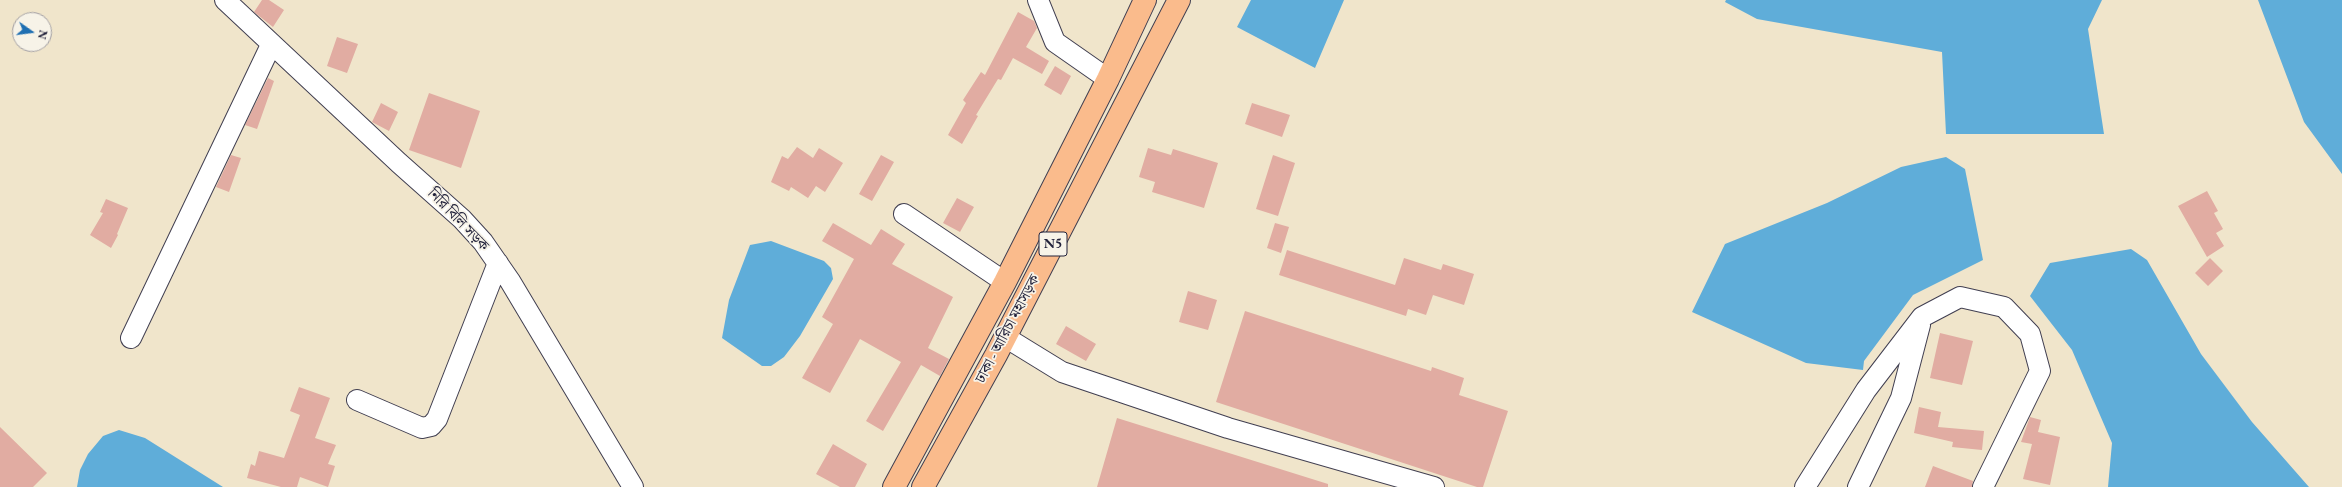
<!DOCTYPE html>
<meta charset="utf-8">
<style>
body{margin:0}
#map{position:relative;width:2342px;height:487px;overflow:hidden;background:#f0e5cb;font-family:"EB Garamond",serif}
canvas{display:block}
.north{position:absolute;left:12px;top:12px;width:40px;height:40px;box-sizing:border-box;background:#f7f3e8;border:1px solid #a29fa3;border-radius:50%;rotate:104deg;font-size:11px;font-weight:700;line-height:16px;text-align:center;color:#22223b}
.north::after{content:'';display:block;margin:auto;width:14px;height:18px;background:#1f6fb2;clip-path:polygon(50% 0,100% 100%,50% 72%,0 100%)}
</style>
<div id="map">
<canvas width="2342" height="487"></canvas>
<div class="north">N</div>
</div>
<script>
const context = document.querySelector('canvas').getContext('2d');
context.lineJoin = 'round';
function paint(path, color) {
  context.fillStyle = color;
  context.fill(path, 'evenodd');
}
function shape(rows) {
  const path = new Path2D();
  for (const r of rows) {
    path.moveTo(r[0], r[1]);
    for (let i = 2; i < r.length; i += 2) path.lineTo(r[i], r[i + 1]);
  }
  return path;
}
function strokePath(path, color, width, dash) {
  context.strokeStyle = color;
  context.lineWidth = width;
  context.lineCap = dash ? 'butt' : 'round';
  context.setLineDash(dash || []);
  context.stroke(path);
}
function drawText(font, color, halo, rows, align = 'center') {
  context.font = font + ' "EB Garamond","Noto Serif Bengali",serif';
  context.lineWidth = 3.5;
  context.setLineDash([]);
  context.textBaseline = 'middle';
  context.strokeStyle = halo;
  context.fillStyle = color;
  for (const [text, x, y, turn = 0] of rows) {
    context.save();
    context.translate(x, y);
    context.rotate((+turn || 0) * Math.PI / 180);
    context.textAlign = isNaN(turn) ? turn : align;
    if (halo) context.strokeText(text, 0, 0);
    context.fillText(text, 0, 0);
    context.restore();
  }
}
paint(shape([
 [1251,0,1344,0,1315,68,1237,27],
 [1726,0,2102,0,2088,29,2104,134,1946,134,1942,52,1757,19,1725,2],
 [2258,0,2342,0,2342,174,2304,122],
 [1946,157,1965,169,1983,260,1913,295,1864,361,1863,370,1806,363,1692,312,1725,244,1827,203,1901,167],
 [771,241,824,261,831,268,833,279,800,336,784,357,771,366,762,366,722,338,729,300,750,245],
 [2131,249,2147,260,2201,354,2252,422,2309,487,2108,487,2112,443,2072,350,2030,296,2050,263],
 [119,430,145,438,223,487,77,487,80,470,88,454,103,436]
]), '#5fadd9');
paint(shape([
 [262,0,269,0,284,10,273,27,254,12],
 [1018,12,1034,21,1037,28,1026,47,1049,61,1042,74,1013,58,1001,80,998,79,976,115,978,116,962,144,948,135,966,103,963,100,981,72,985,75],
 [337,37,358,44,347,73,327,66],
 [1055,66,1071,76,1061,95,1044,85],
 [268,78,274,81,257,129,245,125],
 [429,93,480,111,461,168,409,150],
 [381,103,398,112,389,131,372,122],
 [1252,103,1290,115,1282,137,1245,124],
 [797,147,813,158,819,148,843,163,825,192,816,186,808,198,791,187,789,191,771,182,782,156,788,159],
 [1148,148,1171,155,1173,149,1218,163,1204,208,1152,192,1155,182,1139,177],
 [231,155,241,158,229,192,216,187],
 [881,155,894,162,872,201,859,194],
 [1273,155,1295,163,1278,216,1256,209],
 [2207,191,2218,211,2214,213,2223,229,2216,233,2224,246,2207,257,2178,206],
 [957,198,974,207,960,232,943,223],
 [106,199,128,208,117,234,118,235,111,248,90,235,103,213,100,212],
 [833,223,871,245,881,229,905,244,892,264,953,297,928,348,949,359,940,376,921,365,883,431,866,421,901,362,860,339,830,393,802,378,833,324,822,317,854,259,822,241],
 [1275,223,1289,227,1281,253,1267,248],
 [1287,250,1395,285,1404,258,1441,270,1443,264,1474,274,1464,305,1433,295,1426,315,1408,309,1406,316,1279,275],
 [2210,258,2223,271,2208,286,2195,273],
 [1188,291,1217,300,1208,330,1179,322],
 [1245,311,1431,371,1432,367,1464,378,1459,395,1508,411,1483,487,1477,487,1216,402],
 [1066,326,1096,344,1086,361,1056,344],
 [1940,333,1973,341,1962,385,1930,378],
 [299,387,330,398,315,438,336,445,328,464,335,466,328,487,300,477,297,487,281,487,247,478,251,464,255,466,259,451,284,458,300,415,290,411],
 [1919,407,1941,412,1938,427,1984,431,1982,450,1952,447,1953,442,1914,433],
 [2030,417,2041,420,2038,432,2060,437,2050,485,2023,479,2032,444,2021,442],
 [1117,418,1328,484,1328,487,1097,487],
 [0,427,47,473,33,487,0,487],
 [833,444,867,464,855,487,840,487,816,474],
 [1933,466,1973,481,1972,487,1925,487]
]), '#e1aca2');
const minor = shape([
 [225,0,399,163,462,219,483,242,510,281,633,487],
 [1038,0,1055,42,1108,79],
 [904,214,1005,282],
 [1005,337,1062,372,1228,428,1434,487],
 [131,338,271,45],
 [357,400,422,428,431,426,437,419,498,263],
 [1805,487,1866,390,1922,317,1960,297,2004,307,2030,334,2040,371,1983,487],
 [1858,487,1901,398,1920,325]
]);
const trunk = shape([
 [894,487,1005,282,1108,79,1145,0],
 [923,487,996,355,1179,0]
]);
strokePath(minor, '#413f51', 22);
strokePath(trunk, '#413f51', 24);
strokePath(minor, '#fff', 20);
strokePath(trunk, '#fabb8c', 22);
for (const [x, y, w] of [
 [1053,244,28]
]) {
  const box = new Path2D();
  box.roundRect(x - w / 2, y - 12, w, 24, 3);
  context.fillStyle = '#f7f3e8';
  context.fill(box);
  strokePath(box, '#22223b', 1);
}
drawText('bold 14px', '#22223b', null, [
 ["N5",1053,244]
]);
drawText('15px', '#22223b', '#f7f3e8', [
 ["নিরি বিলি সড়ক",458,220,46],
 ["ঢাকা - আরিচা মহাসড়ক",1008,329,-62]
]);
</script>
